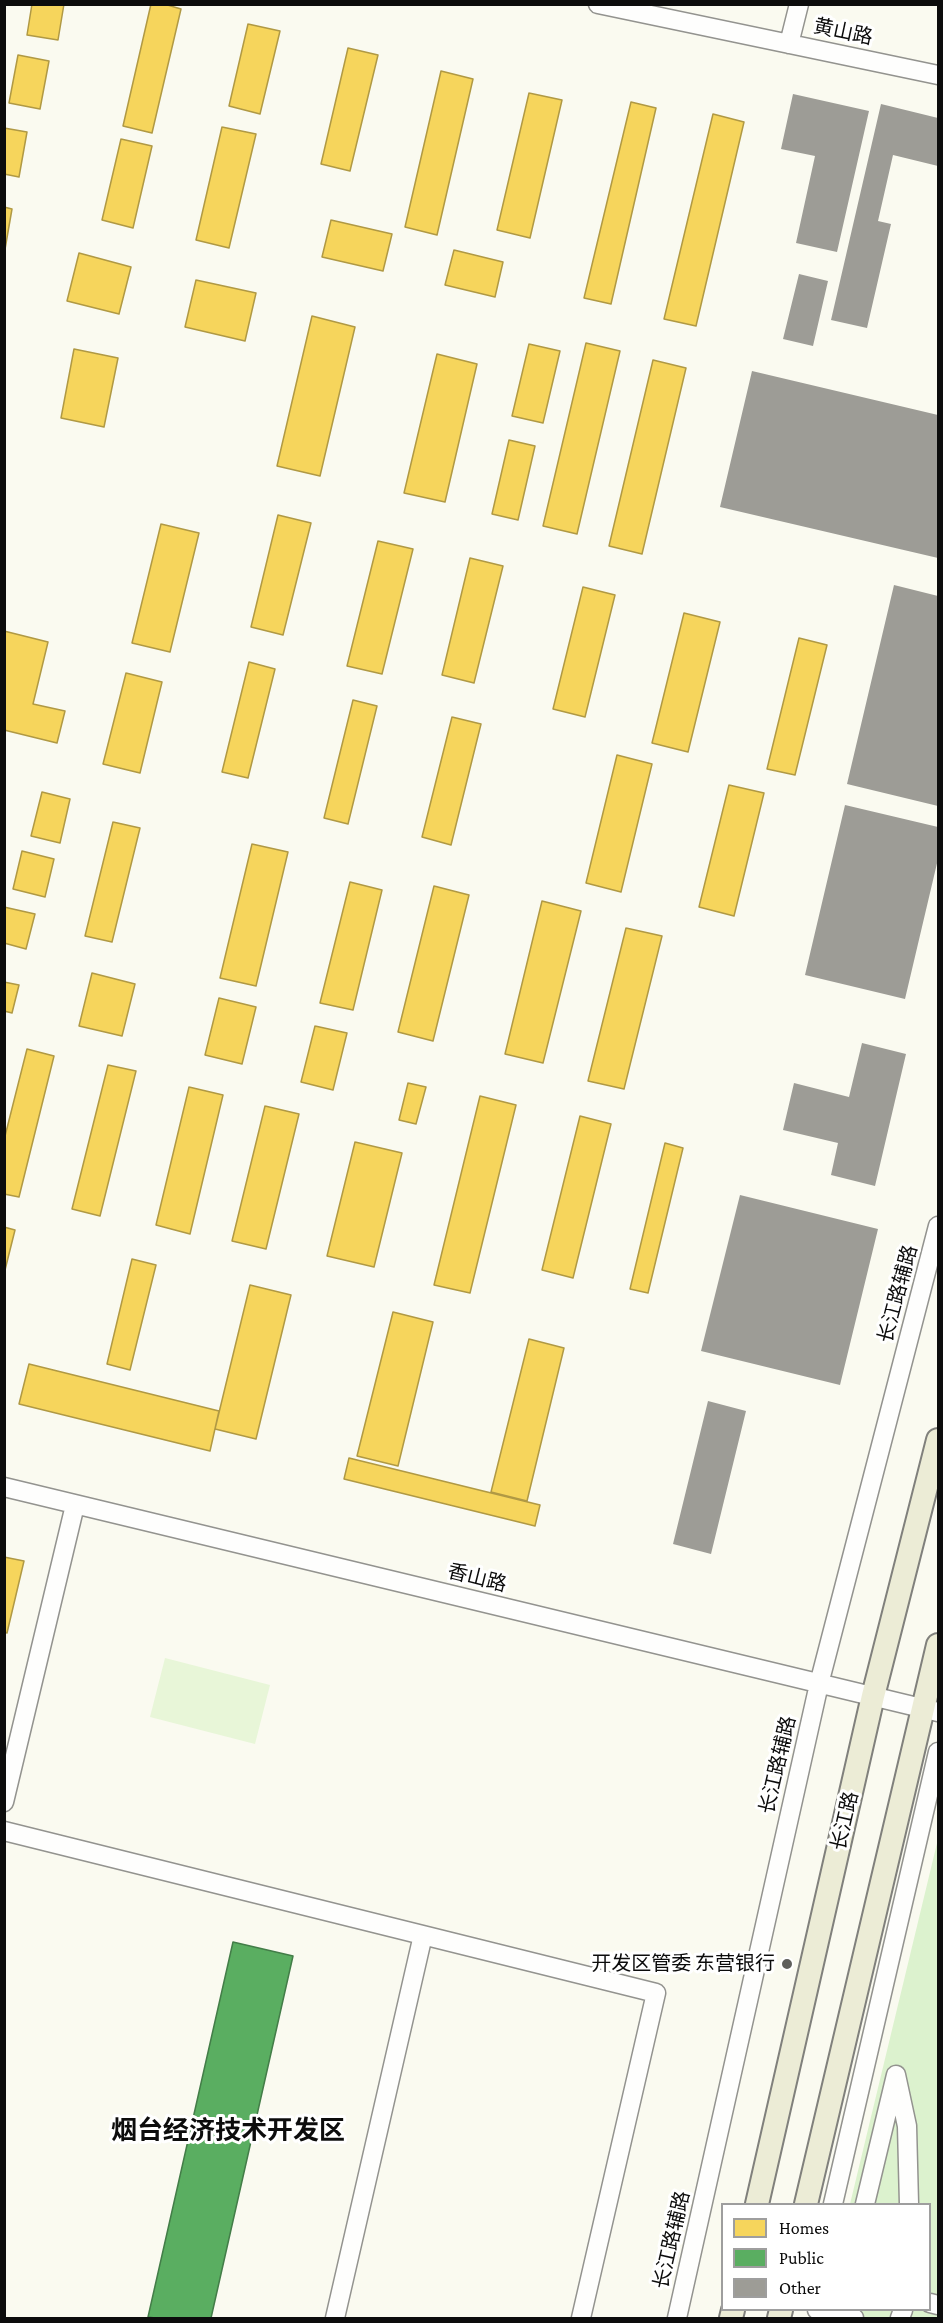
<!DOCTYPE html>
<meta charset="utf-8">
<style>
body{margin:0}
#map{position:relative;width:943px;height:2323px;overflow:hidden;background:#fafaf0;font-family:"Crimson Pro",serif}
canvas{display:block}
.frame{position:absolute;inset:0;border:6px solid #0c0c0c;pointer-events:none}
.legend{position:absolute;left:721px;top:2203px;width:210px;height:108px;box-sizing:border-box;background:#fff;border:2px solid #9e9e9e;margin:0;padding:8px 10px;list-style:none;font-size:18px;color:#0c0c0c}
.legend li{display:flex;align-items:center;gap:12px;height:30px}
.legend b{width:30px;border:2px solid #9e9e9e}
</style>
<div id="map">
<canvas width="943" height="2323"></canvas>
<div class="frame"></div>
<ul class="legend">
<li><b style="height:16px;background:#f6d55c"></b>Homes</li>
<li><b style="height:16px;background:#5aae61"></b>Public</li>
<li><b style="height:16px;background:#9d9c96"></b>Other</li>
</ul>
</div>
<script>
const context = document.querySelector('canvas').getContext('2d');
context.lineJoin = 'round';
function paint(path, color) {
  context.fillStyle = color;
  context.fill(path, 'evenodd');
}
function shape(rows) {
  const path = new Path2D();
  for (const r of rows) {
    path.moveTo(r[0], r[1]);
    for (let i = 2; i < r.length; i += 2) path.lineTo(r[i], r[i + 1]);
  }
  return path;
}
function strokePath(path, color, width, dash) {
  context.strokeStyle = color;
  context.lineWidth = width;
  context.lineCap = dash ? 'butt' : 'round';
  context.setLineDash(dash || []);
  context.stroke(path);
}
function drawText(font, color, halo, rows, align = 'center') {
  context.font = font + ' "Crimson Pro","Noto Sans SC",serif';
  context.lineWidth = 6;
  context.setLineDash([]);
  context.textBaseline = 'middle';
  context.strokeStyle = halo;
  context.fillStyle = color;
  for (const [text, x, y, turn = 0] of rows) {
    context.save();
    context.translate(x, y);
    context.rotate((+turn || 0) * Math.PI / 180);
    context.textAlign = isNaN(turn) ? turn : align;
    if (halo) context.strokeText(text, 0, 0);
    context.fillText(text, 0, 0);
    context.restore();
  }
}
paint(shape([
 [938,1839,938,2318,822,2318,824,2310,930,2310,930,2204,850,2204]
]), '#dcf2ce');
paint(shape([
 [165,1658,270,1685,255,1744,150,1717]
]), '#e8f6d8');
const homes = shape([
 [32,4,64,4,58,40,27,35,32,4],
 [151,4,164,4,181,9,152,133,123,126,151,4],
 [248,24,280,31,260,114,229,106,248,24],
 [348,48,378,55,350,171,321,164,348,48],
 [18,55,49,61,40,109,9,103,18,55],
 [441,71,473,79,437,235,405,227,441,71],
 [529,93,562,100,530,238,497,230,529,93],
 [631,102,656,108,611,304,584,298,631,102],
 [713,114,744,122,696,326,664,319,713,114],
 [222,127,256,134,229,248,196,240,222,127],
 [4,128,27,132,19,177,4,174,4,128],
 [121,139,152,146,133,228,102,220,121,139],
 [4,207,12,209,4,255,4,207],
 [331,220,392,234,383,271,322,257,331,220],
 [454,250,503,262,495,297,445,285,454,250],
 [79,253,131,267,119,314,67,301,79,253],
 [196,280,256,293,245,341,185,327,196,280],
 [312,316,355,327,320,476,277,466,312,316],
 [586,343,620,351,577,534,543,526,586,343],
 [529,344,560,351,543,423,512,416,529,344],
 [74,349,118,358,104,427,61,418,74,349],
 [437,354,477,364,445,502,404,493,437,354],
 [653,360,686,368,642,554,609,546,653,360],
 [509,440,535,446,518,520,492,514,509,440],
 [278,515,311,523,283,635,251,627,278,515],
 [161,524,199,533,170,652,132,643,161,524],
 [378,541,413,549,382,674,347,666,378,541],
 [470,558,503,566,474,683,442,675,470,558],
 [583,587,615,595,585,717,553,709,583,587],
 [684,613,720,622,688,752,652,743,684,613],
 [4,631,48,642,33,704,65,711,57,743,4,730,4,631],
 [799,638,827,645,795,775,767,769,799,638],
 [249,662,275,669,248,778,222,772,249,662],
 [126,673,162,682,140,773,103,764,126,673],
 [353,700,377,706,348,824,324,818,353,700],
 [452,717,481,724,451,845,422,837,452,717],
 [617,755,652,764,621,892,586,883,617,755],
 [729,785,764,793,734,916,699,907,729,785],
 [42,792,70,799,60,843,31,836,42,792],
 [113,822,140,828,112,942,85,936,113,822],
 [252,844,288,852,256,986,220,978,252,844],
 [22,851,54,859,45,897,13,889,22,851],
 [350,882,382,890,353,1010,320,1003,350,882],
 [434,886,469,895,433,1041,398,1032,434,886],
 [542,901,581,911,543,1063,505,1054,542,901],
 [4,907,35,914,26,949,4,943,4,907],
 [626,928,662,936,624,1089,588,1081,626,928],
 [92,973,135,984,122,1036,79,1026,92,973],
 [4,982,19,985,12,1013,4,1011,4,982],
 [219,998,256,1007,242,1064,205,1055,219,998],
 [315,1026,347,1033,333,1090,301,1082,315,1026],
 [27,1049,54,1056,19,1197,4,1194,4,1140,27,1049],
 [108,1065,136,1071,100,1216,72,1209,108,1065],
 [408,1083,426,1087,416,1124,399,1120,408,1083],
 [189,1087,223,1095,190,1234,156,1225,189,1087],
 [480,1096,516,1105,470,1293,434,1285,480,1096],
 [265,1106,299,1114,266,1249,232,1241,265,1106],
 [580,1116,611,1124,573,1278,542,1270,580,1116],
 [355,1142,402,1153,374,1267,327,1256,355,1142],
 [665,1143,683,1148,648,1293,630,1289,665,1143],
 [4,1227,15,1230,4,1274,4,1227],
 [132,1259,156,1265,130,1370,107,1364,132,1259],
 [250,1285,291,1295,256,1439,215,1429,250,1285],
 [393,1312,433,1322,398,1466,357,1456,393,1312],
 [529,1339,564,1348,527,1501,491,1492,529,1339],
 [29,1364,219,1411,210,1451,19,1404,29,1364],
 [349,1458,540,1505,535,1526,344,1479,349,1458],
 [4,1557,24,1561,7,1633,4,1632,4,1557]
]);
paint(homes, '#f6d55c');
strokePath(homes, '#b09944', 1.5);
const public = shape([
 [233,1942,293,1956,211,2318,155,2318,148,2317,233,1942]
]);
paint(public, '#5aae61');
strokePath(public, '#437d48', 1.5);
paint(shape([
 [793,94,869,111,837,252,796,243,815,156,781,149],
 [881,104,938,118,938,166,893,155,878,221,891,224,867,328,831,320],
 [799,274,828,281,813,346,783,339],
 [752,371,938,415,938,558,720,507],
 [894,585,938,596,938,806,847,784],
 [845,805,938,827,938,859,905,999,805,975],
 [862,1043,906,1054,875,1186,831,1175,838,1143,783,1130,794,1083,849,1097],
 [740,1195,878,1229,840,1385,701,1351],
 [708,1401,746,1411,711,1554,673,1544]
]), '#9d9c96');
const minor = shape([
 [598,4,938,75],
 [789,44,799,4],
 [4,1487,938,1712],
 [4,1802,75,1505],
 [4,1831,656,1993,581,2318],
 [833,2204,938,1752],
 [865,2204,896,2075,907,2126,909,2204],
 [930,2303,938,2305],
 [817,2310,854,2318],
 [335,2318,423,1935],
 [677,2318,819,1684,938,1226],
 [900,2318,903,2310]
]);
const major = shape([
 [757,2204,873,1696,938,1440],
 [806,2204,938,1645],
 [731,2318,733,2310],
 [779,2318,781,2310]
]);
strokePath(minor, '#93938f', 21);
strokePath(major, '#80807c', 26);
strokePath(minor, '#fefefd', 18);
strokePath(major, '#ececd6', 22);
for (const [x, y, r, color] of [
 [787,1964,6,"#5f5f5c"]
]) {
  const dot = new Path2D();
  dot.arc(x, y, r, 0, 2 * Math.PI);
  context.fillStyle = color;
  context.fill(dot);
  strokePath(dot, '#fff', 2);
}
drawText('20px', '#0c0c0c', '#fff', [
 ["黄山路",843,32,12],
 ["长江路辅路",898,1294,-75],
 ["香山路",477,1578,14],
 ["长江路辅路",778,1765,-77],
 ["长江路",845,1821,-77],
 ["长江路辅路",672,2240,-77]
]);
drawText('20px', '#0c0c0c', '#fff', [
 ["开发区管委 东营银行",775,1964]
], 'right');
drawText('bold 26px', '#0c0c0c', '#fff', [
 ["烟台经济技术开发区",228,2131]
]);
</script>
